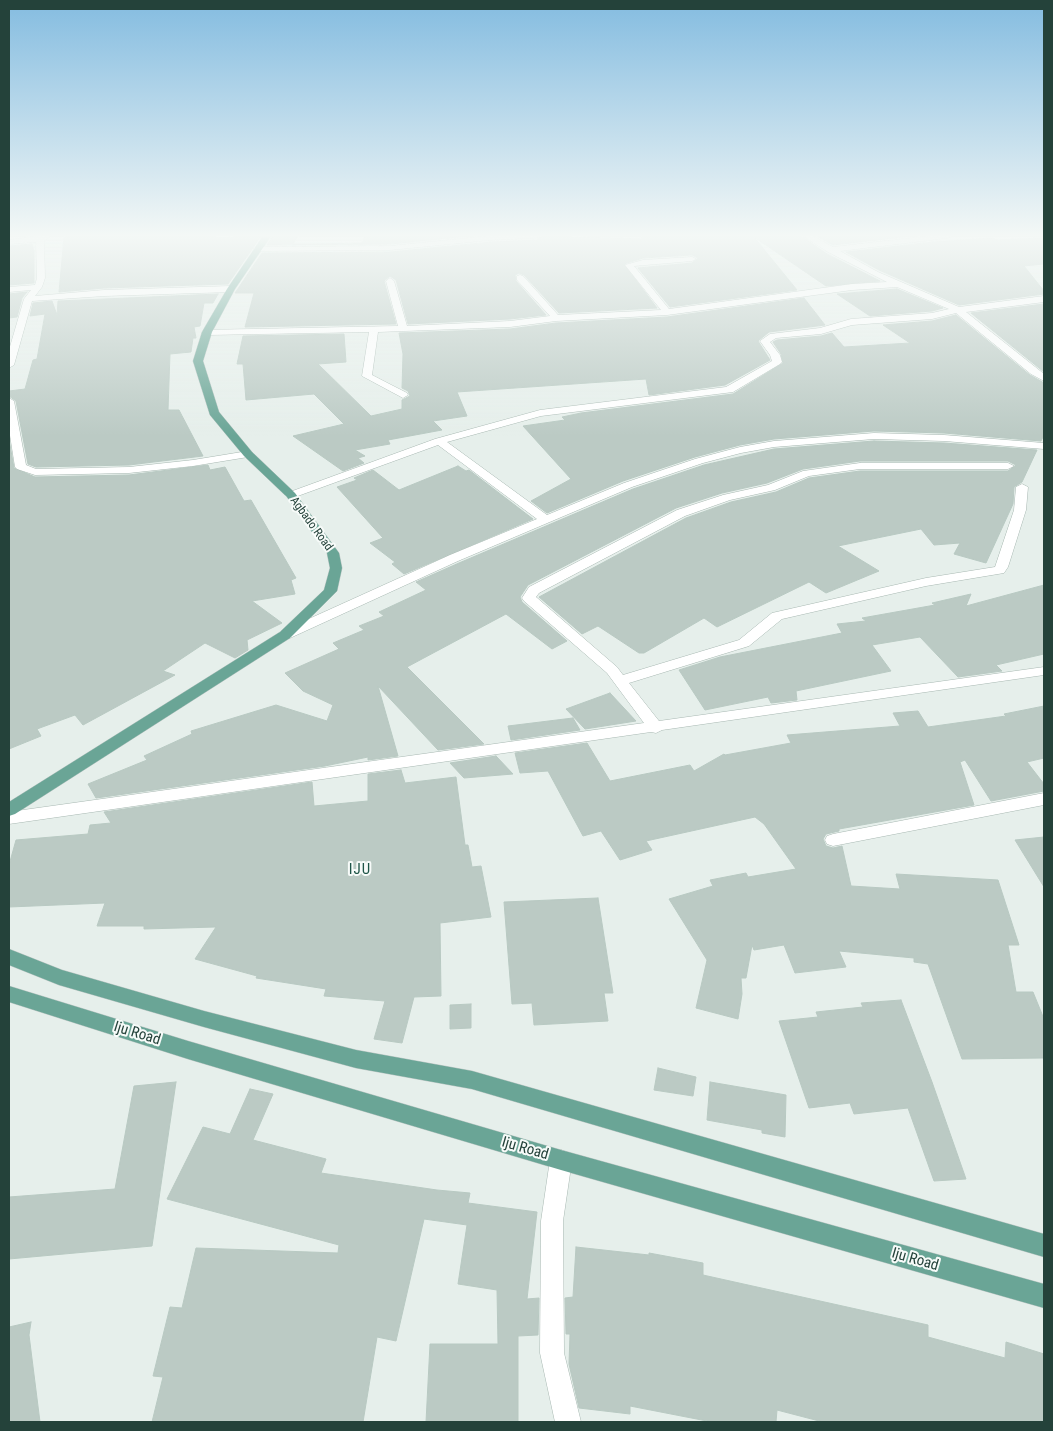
<!DOCTYPE html>
<style>
body{margin:0}
#map{position:relative;width:1053px;height:1431px;overflow:hidden;background:#e6efeb;font-family:"Roboto Condensed",sans-serif}
canvas{display:block}
.frame{position:absolute;inset:0;border:10px solid #24423a;pointer-events:none}
</style>
<div id="map">
<canvas width="1053" height="1431"></canvas>
<div class="frame"></div>
</div>
<script>
const context = document.querySelector('canvas').getContext('2d');
context.lineJoin = 'round';
function paint(path, color) {
  context.fillStyle = color;
  context.fill(path, 'evenodd');
}
function shape(rows) {
  const path = new Path2D();
  for (const r of rows) {
    path.moveTo(r[0], r[1]);
    for (let i = 2; i < r.length; i += 2) path.lineTo(r[i], r[i + 1]);
  }
  return path;
}
function strokePath(path, color, width, dash) {
  context.strokeStyle = color;
  context.lineWidth = width;
  context.lineCap = dash ? 'butt' : 'round';
  context.setLineDash(dash || []);
  context.stroke(path);
}
function drawText(font, color, halo, rows, align = 'center') {
  context.font = font + ' "Roboto Condensed",sans-serif';
  context.lineWidth = 4;
  context.setLineDash([]);
  context.textBaseline = 'middle';
  context.strokeStyle = halo;
  context.fillStyle = color;
  for (const [text, x, y, turn = 0] of rows) {
    context.save();
    context.translate(x, y);
    context.rotate((+turn || 0) * Math.PI / 180);
    context.textAlign = isNaN(turn) ? turn : align;
    if (halo) context.strokeText(text, 0, 0);
    context.fillText(text, 0, 0);
    context.restore();
  }
}
const building = shape([
 [76,236,230,237,261,236,228,284,104,288,59,292,64,237,76,236],
 [273,236,298,236,293,244,311,244,362,243,365,236,468,236,390,244,267,245,273,236],
 [542,236,642,239,642,236,801,236,827,254,880,281,826,286,754,237,797,290,670,307,638,268,692,263,698,258,692,255,643,258,624,264,657,308,559,313,524,275,519,273,515,275,516,281,546,315,510,319,408,324,396,280,390,276,384,281,396,324,245,327,254,293,235,293,262,253,390,252,491,242,536,240,542,236],
 [817,236,911,236,833,245,817,236],
 [993,238,996,240,1044,238,1044,264,1024,266,1044,291,1044,294,959,305,879,270,846,252,933,242,993,238],
 [32,244,34,251,34,283,9,285,9,246,32,244],
 [897,289,943,308,932,311,870,316,837,294,897,289],
 [27,292,22,298,17,317,9,318,9,294,27,292],
 [218,294,213,303,204,303,200,326,194,327,196,338,193,338,191,352,170,354,168,410,179,410,203,456,129,465,36,467,28,464,16,401,9,396,9,391,25,389,33,360,37,359,45,314,30,316,33,303,52,301,57,315,58,301,218,294],
 [804,298,825,325,769,332,758,341,770,360,725,385,649,395,646,379,457,392,467,416,433,421,442,430,388,440,390,444,355,450,365,456,358,458,364,463,343,471,293,436,344,424,314,394,246,400,243,364,237,364,243,336,344,334,346,362,318,364,371,416,402,409,402,400,410,396,408,391,402,388,403,354,399,333,510,329,556,323,667,317,804,298],
 [1044,304,1044,372,971,313,1044,304],
 [956,315,1030,375,1044,383,1044,435,1041,441,944,433,874,431,774,439,740,445,695,457,623,481,547,513,531,501,571,479,523,426,565,420,562,417,581,413,733,394,783,363,781,354,773,342,777,340,821,336,832,333,844,347,910,343,883,325,932,321,956,315],
 [9,439,14,468,35,477,129,475,208,465,210,470,225,467,244,501,251,500,296,578,291,580,295,594,252,601,282,623,247,640,248,650,235,658,205,643,163,671,175,675,83,725,75,715,37,729,41,736,9,749,9,439],
 [874,441,944,443,1037,450,1022,482,1014,487,1013,504,986,563,954,554,960,543,934,545,921,529,838,546,879,571,826,593,809,582,717,627,704,618,644,653,639,653,598,626,582,634,539,597,686,518,731,502,776,492,809,478,860,471,1008,471,1016,465,1008,461,860,461,803,469,767,483,722,493,676,508,528,585,520,597,522,602,567,641,552,649,506,614,407,667,484,744,438,750,378,686,398,756,368,760,368,757,325,766,96,798,88,784,147,760,144,756,192,734,191,731,276,705,327,721,333,705,303,691,285,673,339,649,333,643,364,630,359,626,384,616,379,612,426,590,416,582,459,563,633,489,704,465,774,449,874,441],
 [458,466,466,471,469,470,533,519,404,574,392,564,395,562,370,543,383,538,337,487,357,480,354,478,373,470,399,490,458,466],
 [1044,585,1044,654,996,665,1002,671,958,677,920,637,872,645,891,671,796,691,797,700,771,703,768,697,705,710,679,670,720,657,842,633,837,624,866,621,862,618,935,605,932,603,971,594,966,606,1044,585],
 [610,693,636,721,585,729,566,709,610,693],
 [1044,706,1044,758,1027,762,1044,784,1044,791,991,801,965,760,960,762,974,805,839,829,839,831,826,834,823,839,826,846,833,848,842,846,851,886,900,889,896,874,998,880,1019,945,1008,945,1016,992,1033,992,1044,1019,1044,1058,962,1059,928,964,914,962,914,958,839,951,846,967,795,973,784,945,754,950,752,945,746,978,741,978,742,994,738,1019,696,1008,707,960,669,899,713,886,710,880,746,873,748,877,796,869,764,824,755,817,646,841,652,850,620,860,601,831,583,836,548,771,520,773,515,753,587,743,610,781,690,765,694,771,724,754,725,755,791,743,787,735,900,726,893,713,918,711,928,727,1006,716,1004,714,1044,706],
 [573,718,580,730,511,740,508,726,573,718],
 [496,756,513,774,464,778,450,763,496,756],
 [401,770,405,783,456,777,465,845,468,845,472,867,481,866,491,917,440,923,441,996,414,997,402,1043,374,1039,385,1001,324,996,326,989,256,978,257,976,195,959,216,927,144,929,144,926,97,926,105,903,9,907,9,865,16,840,88,834,90,825,111,823,104,812,312,782,314,806,368,801,368,774,401,770],
 [1044,837,1044,887,1015,840,1044,837],
 [598,898,613,993,604,993,608,1021,534,1025,532,1003,512,1004,504,902,598,898],
 [901,1000,932,1082,966,1179,934,1181,908,1108,854,1114,850,1103,809,1108,779,1021,818,1017,816,1012,863,1007,861,1003,901,1000],
 [471,1004,471,1028,450,1029,450,1005,471,1004],
 [658,1068,696,1077,693,1096,654,1090,658,1068],
 [176,1082,152,1246,9,1259,9,1197,115,1189,134,1086,176,1082],
 [710,1082,786,1095,785,1137,762,1133,762,1130,707,1120,710,1082],
 [250,1089,273,1094,253,1140,326,1159,321,1173,437,1190,470,1193,468,1203,537,1212,527,1299,539,1298,538,1335,518,1336,518,1422,426,1422,430,1344,498,1344,497,1290,458,1284,467,1225,424,1219,396,1341,377,1337,363,1422,152,1422,163,1377,153,1376,170,1307,182,1308,196,1248,338,1253,339,1245,167,1199,203,1127,230,1134,250,1089],
 [576,1247,649,1255,649,1253,703,1263,703,1275,928,1325,928,1337,1005,1358,1006,1342,1044,1354,1044,1422,823,1422,777,1410,776,1422,712,1422,630,1406,630,1414,579,1408,569,1364,570,1334,566,1334,565,1298,573,1297,576,1247],
 [31,1322,29,1335,40,1422,9,1422,9,1327,31,1322]
]);
paint(building, '#bbcac4');
strokePath(building, '#b8c9c2', 1);
const minor = shape([
 [36,236,51,236,44,241,45,278,42,287,35,296,104,290,231,286,235,289,231,292,104,296,32,301,14,365,9,368,9,350,24,299,31,290,9,292,9,287,35,285,37,278,36,242,9,244,9,240,36,236],
 [487,236,540,236,536,238,491,240,390,250,257,251,253,249,257,247,390,246,487,236],
 [803,236,813,236,833,247,928,236,952,236,948,238,840,251,878,272,959,307,1044,296,1044,302,966,312,1044,374,1044,381,1031,374,956,313,932,319,852,325,821,334,776,338,770,342,780,355,782,362,780,364,733,392,541,416,447,442,547,515,624,483,695,459,740,447,774,441,874,433,944,435,1044,443,1044,449,944,441,874,439,774,447,741,453,703,463,632,487,458,561,290,638,280,638,278,635,280,632,450,555,537,519,438,445,295,497,287,497,285,495,287,493,435,439,540,410,726,387,772,361,770,355,760,341,770,334,820,328,851,319,932,313,949,309,897,287,852,290,667,315,556,321,510,327,378,332,372,375,407,393,408,395,403,398,362,376,369,332,207,335,202,332,204,330,398,326,386,281,390,278,394,281,407,326,510,321,550,316,517,280,517,276,520,275,523,276,558,315,661,310,625,265,643,260,692,257,696,259,692,261,634,266,669,309,852,284,887,282,828,252,803,236],
 [9,398,14,401,26,465,36,469,129,467,193,460,248,451,254,454,248,457,193,466,129,473,35,475,17,469,15,467,9,429,9,398],
 [860,463,1008,463,1014,466,1008,469,860,469,809,476,775,490,730,500,685,516,539,593,536,597,617,667,623,675,739,640,772,613,926,578,995,567,1014,510,1016,487,1022,484,1028,487,1026,510,1008,567,1004,573,926,586,782,619,749,646,629,683,659,721,1044,667,1044,675,662,730,656,733,651,732,9,824,9,812,644,723,607,673,524,601,522,598,529,587,677,510,723,495,768,485,803,471,860,463],
 [1044,793,1044,805,833,846,827,844,825,840,827,836,833,834,1044,793],
 [561,1150,569,1153,572,1160,563,1221,564,1353,581,1422,555,1422,540,1353,541,1221,550,1160,553,1153,561,1150]
]);
const major = shape([
 [263,236,271,236,235,289,212,332,203,361,219,412,252,452,295,493,339,553,342,568,337,591,290,638,15,814,9,816,9,802,280,632,324,590,330,568,327,553,287,497,244,456,210,415,193,361,202,332,227,289,263,236],
 [9,949,62,970,204,1011,356,1050,472,1071,1044,1234,1044,1257,472,1089,356,1068,204,1027,59,985,9,965,9,949],
 [9,986,188,1041,561,1150,1044,1284,1044,1308,561,1170,188,1059,9,1002,9,986]
]);
strokePath(minor, '#a8b8b2', 1);
strokePath(major, '#c2cac8', 1);
paint(minor, '#fff');
paint(major, '#6aa596');
const sky = context.createLinearGradient(0, 0, 0, 436);
sky.addColorStop(0, '#84bce0');
sky.addColorStop(0.54, '#f4f8f6');
sky.addColorStop(1, '#f4f8f600');
context.fillStyle = sky;
context.fillRect(0, 0, 1053, 436);
drawText('12px', '#24423a', '#f7fbf9', [
 ["Agbado Road",311,524,54]
]);
context.letterSpacing = '1px';
drawText('15px', '#1f5548', '#f7fbf9', [
 ["IJU",360,870]
]);
context.letterSpacing = '0px';
drawText('15px', '#24423a', '#f7fbf9', [
 ["Iju Road",137,1034,17],
 ["Iju Road",525,1149,16],
 ["Iju Road",915,1260,16]
]);
</script>
